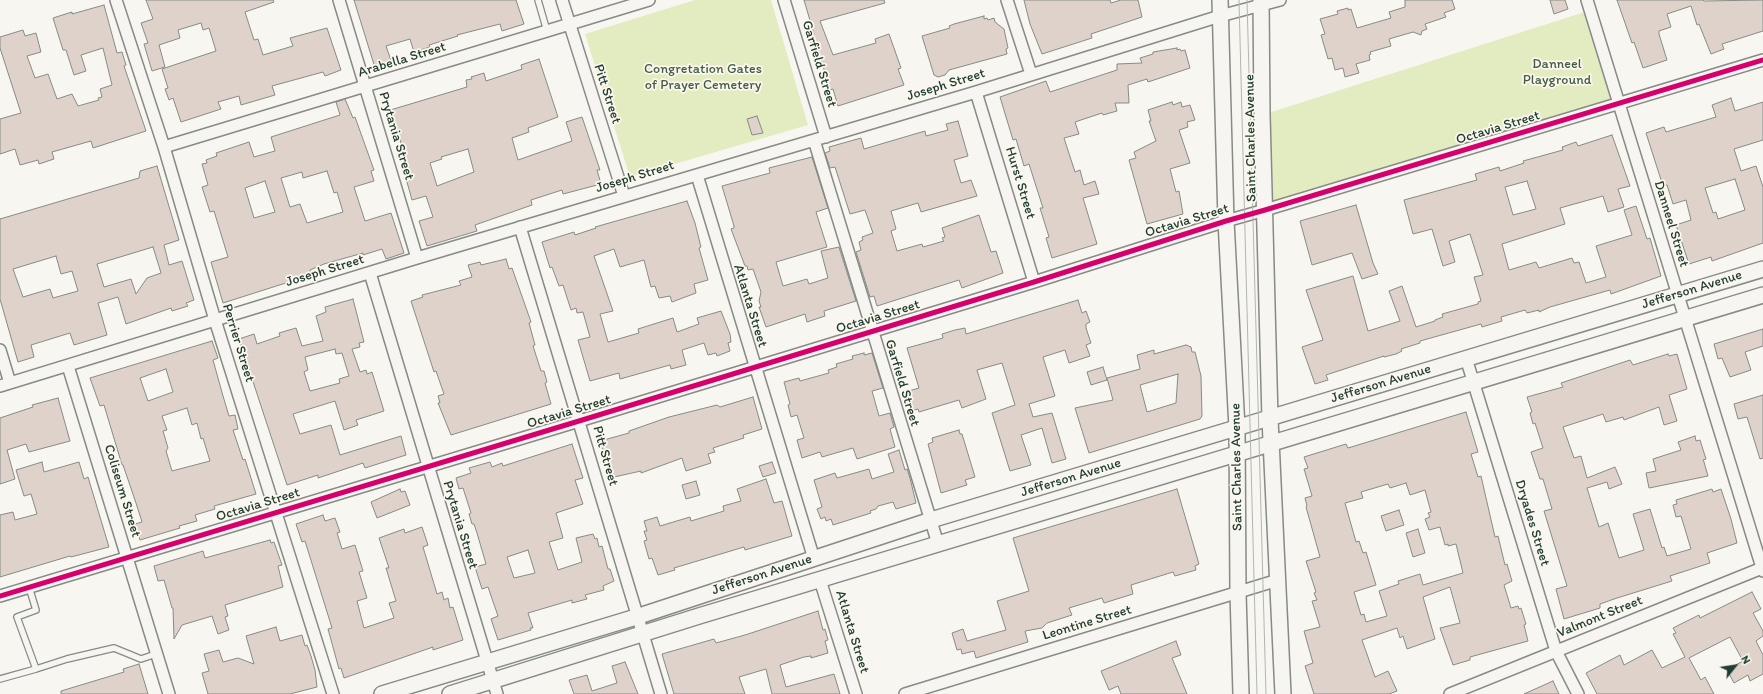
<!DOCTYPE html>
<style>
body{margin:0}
#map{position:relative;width:1763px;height:694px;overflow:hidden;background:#f8f6f0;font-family:Itim,sans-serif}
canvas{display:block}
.north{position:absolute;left:1715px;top:646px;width:40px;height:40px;-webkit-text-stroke:3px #fbf7ec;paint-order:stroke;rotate:60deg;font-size:11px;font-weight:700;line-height:16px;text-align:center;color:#1f3d34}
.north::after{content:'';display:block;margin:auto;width:14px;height:18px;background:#1f3d34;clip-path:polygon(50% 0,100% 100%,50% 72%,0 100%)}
</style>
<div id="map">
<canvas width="1763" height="694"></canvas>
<div class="north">N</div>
</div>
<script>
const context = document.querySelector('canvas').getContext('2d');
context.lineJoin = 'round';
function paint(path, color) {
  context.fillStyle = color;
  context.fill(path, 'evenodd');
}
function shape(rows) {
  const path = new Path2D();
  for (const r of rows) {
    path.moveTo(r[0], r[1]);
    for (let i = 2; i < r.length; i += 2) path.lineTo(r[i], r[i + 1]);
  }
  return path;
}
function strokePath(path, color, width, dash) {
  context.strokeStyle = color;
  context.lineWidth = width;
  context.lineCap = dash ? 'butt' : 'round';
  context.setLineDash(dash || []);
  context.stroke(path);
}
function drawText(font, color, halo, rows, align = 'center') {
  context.font = font + ' Itim,sans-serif';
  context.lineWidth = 3.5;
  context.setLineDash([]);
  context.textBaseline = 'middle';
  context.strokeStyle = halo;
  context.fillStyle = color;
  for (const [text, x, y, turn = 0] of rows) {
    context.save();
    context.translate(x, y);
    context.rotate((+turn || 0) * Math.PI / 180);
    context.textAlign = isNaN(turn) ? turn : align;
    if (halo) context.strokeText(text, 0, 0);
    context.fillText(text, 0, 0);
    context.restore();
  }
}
paint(shape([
 [695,0,771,0,808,125,630,177,585,34],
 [1591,10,1619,104,1265,210,1262,115]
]), '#e3ecc0');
const building = shape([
 [146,0,273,0,274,2,245,12,254,40,258,39,263,55,293,46,290,38,327,28,341,70,325,76,323,72,272,86,275,95,241,105,239,96,218,102,221,109,181,122,173,98,169,100,165,89,168,88,162,69,216,51,209,28,203,30,201,23,178,30,180,38,159,45,165,67,152,71,144,44,148,43,141,23,153,19,146,0],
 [354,0,516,0,524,24,502,31,500,24,457,35,458,36,429,45,430,47,414,52,410,39,386,46,393,66,376,71,354,0],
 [804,0,884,0,885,3,820,21,833,55,876,43,875,39,889,34,901,68,898,69,904,85,838,106,833,89,830,90,821,59,816,60,809,35,814,34,804,0],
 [1024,0,1110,0,1111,3,1121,0,1138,0,1142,17,1091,34,1092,38,1042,54,1030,24,1024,0],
 [1405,0,1452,0,1455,9,1444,13,1446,17,1425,24,1427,29,1422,31,1421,35,1413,32,1389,39,1391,46,1370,52,1371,54,1369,55,1370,60,1356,64,1359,73,1345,77,1343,68,1335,70,1332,58,1328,59,1321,35,1325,34,1320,19,1338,14,1337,11,1348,8,1348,10,1351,9,1357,28,1391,18,1389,12,1405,7,1405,0],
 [1550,0,1565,0,1568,9,1554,14,1550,0],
 [1617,0,1703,0,1704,1,1763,0,1763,31,1722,44,1724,49,1711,54,1699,24,1697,25,1691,6,1667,14,1671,27,1659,31,1659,34,1667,60,1643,68,1634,42,1632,43,1617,0],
 [104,5,117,53,122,52,126,65,124,66,146,131,93,148,91,141,52,152,54,159,39,164,38,160,20,165,15,149,0,154,0,119,21,113,0,48,0,37,23,30,25,36,36,33,41,52,27,56,35,78,48,74,57,99,72,94,78,106,99,100,98,98,102,97,100,89,112,85,103,48,81,55,86,71,74,75,66,50,63,50,53,18,72,12,72,14,104,5],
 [984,16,984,19,987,18,988,20,994,18,995,22,1004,29,1008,48,1006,49,1007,54,949,70,945,75,938,77,934,75,922,36,950,28,949,26,954,24,984,16],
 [1177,48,1177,50,1180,49,1181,51,1185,50,1190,68,1148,82,1147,79,1128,85,1129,103,1115,103,1117,111,1103,115,1102,113,1075,122,1079,134,1064,138,1075,172,1080,170,1084,185,1095,181,1099,194,1083,198,1097,244,1052,258,1046,238,1049,237,1040,208,1043,208,1029,164,1024,166,1016,139,1013,140,1000,97,1046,81,1050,92,1117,70,1117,64,1142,63,1140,58,1153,54,1153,52,1177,48],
 [539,59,558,117,528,128,529,132,512,138,518,160,572,141,566,122,582,117,600,170,597,170,601,184,563,194,562,190,531,200,532,205,475,225,477,231,427,246,419,221,433,217,426,196,412,200,405,175,410,173,398,133,394,134,387,111,467,87,466,80,472,79,471,77,484,73,486,81,522,69,521,65,539,59],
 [468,149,474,172,437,186,430,163,442,159,441,157,468,149],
 [1731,98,1735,111,1763,102,1763,140,1734,149,1741,171,1756,166,1763,187,1763,243,1712,261,1711,257,1689,264,1676,225,1691,220,1686,200,1673,204,1667,185,1663,186,1646,133,1664,127,1666,132,1716,117,1712,105,1731,98],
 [1735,179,1745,210,1718,219,1716,212,1713,213,1705,188,1735,179],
 [345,99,353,118,355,117,374,170,371,171,374,181,354,187,365,221,391,213,404,253,386,259,382,249,363,255,363,253,324,264,310,270,311,273,291,279,292,281,223,303,211,262,228,257,214,211,210,212,202,187,208,185,202,164,207,163,206,160,217,156,216,153,249,142,254,157,275,151,271,137,340,115,336,102,345,99],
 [327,171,334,193,337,192,343,212,307,223,300,204,290,207,281,178,302,172,303,178,327,171],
 [265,181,275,212,254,218,245,188,265,181],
 [1172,102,1173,105,1181,102,1182,107,1190,105,1195,120,1187,122,1188,127,1179,130,1190,163,1170,169,1176,192,1179,191,1183,214,1147,224,1129,160,1136,158,1134,152,1156,141,1149,121,1151,121,1148,110,1172,102],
 [757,116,763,133,752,135,747,119,757,116],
 [958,121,968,156,954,160,961,183,971,180,977,196,921,212,918,203,891,211,896,229,891,231,897,251,922,244,923,247,944,241,942,238,945,237,942,228,979,215,991,252,996,251,1003,273,962,288,959,280,877,306,874,296,870,297,856,252,861,250,859,242,863,240,862,237,873,233,865,210,850,214,835,167,830,168,825,153,830,151,829,147,861,138,864,149,925,131,926,136,948,130,946,124,958,121],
 [1612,135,1630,186,1618,189,1624,207,1608,212,1603,196,1560,208,1565,224,1502,244,1509,270,1536,262,1539,268,1572,258,1574,263,1579,262,1586,283,1606,277,1596,246,1632,235,1624,210,1636,206,1647,239,1650,238,1661,276,1611,294,1610,290,1550,307,1539,312,1539,310,1527,313,1525,310,1501,317,1502,321,1482,327,1481,324,1420,341,1420,343,1401,349,1402,351,1396,354,1384,357,1384,356,1326,375,1328,380,1315,384,1302,347,1323,340,1306,290,1353,276,1368,331,1400,321,1389,291,1402,286,1416,327,1435,321,1435,320,1443,317,1442,314,1478,304,1478,302,1481,301,1474,277,1483,275,1470,234,1449,241,1455,262,1443,266,1432,229,1413,234,1404,200,1477,180,1475,174,1499,167,1500,171,1524,163,1523,161,1563,150,1562,147,1576,142,1578,146,1612,135],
 [1527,181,1536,209,1513,215,1505,187,1527,181],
 [812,157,828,208,816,212,827,247,776,262,783,286,807,279,809,284,828,278,821,251,839,247,856,301,824,311,825,316,807,322,805,314,766,327,759,307,761,307,759,301,761,292,753,269,748,270,747,266,745,266,731,229,734,228,734,226,722,186,770,173,769,168,812,157],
 [157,166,179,240,164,245,169,265,182,261,194,300,186,303,188,306,172,311,171,308,126,324,118,297,98,303,107,335,74,345,70,333,31,345,34,357,18,362,0,299,0,219,139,178,140,171,157,166],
 [153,247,161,273,147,278,136,294,131,279,104,287,97,264,153,247],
 [56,256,61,274,72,271,78,291,53,298,50,289,23,297,13,269,56,256],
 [687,201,695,223,701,247,699,248,708,280,694,284,696,293,672,302,670,296,659,298,655,286,651,287,644,260,620,267,614,249,594,256,613,311,600,314,608,342,639,333,638,329,673,318,677,332,699,324,697,318,721,311,730,334,731,342,728,343,730,351,717,356,716,353,708,355,704,343,682,350,686,365,671,369,670,365,620,379,619,373,590,381,578,340,590,337,583,312,577,313,576,308,571,310,563,285,559,286,552,267,550,268,542,242,574,232,575,235,596,228,595,227,687,201],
 [1356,205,1373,263,1378,274,1362,279,1352,253,1312,265,1300,221,1356,205],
 [506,259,509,269,512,268,531,322,529,323,535,345,533,346,541,371,544,371,547,382,545,383,551,404,451,435,438,403,440,403,438,396,444,394,436,371,434,372,411,301,423,297,422,295,461,285,459,281,472,277,468,265,480,262,481,265,506,259],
 [353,299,364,342,359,343,360,347,352,349,360,372,366,370,367,374,372,372,384,411,356,420,358,425,344,430,335,401,293,414,300,434,331,425,340,455,401,436,406,455,365,468,363,463,318,478,318,475,287,485,239,339,254,334,257,344,280,336,279,333,296,328,302,346,323,341,316,316,326,312,325,307,353,299],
 [335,349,336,354,342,353,349,376,339,379,340,383,310,391,304,372,308,370,305,357,335,349],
 [1078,300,1082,313,1086,311,1090,322,1086,324,1086,328,1091,343,1086,345,1090,356,1069,363,1065,350,1043,357,1055,396,1029,404,1033,417,1052,413,1066,459,1052,463,1042,428,1021,435,1031,465,1010,471,992,413,1015,405,1002,363,977,370,986,399,962,408,959,400,919,412,918,409,911,411,905,392,919,388,907,348,943,338,942,334,955,330,965,328,966,334,1078,300],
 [1763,329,1763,346,1745,352,1751,370,1730,377,1722,358,1718,359,1714,344,1763,329],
 [212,341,218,358,213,360,223,396,229,416,235,415,238,429,233,430,243,460,245,459,256,494,214,506,215,509,195,515,197,521,179,526,180,528,140,540,135,524,142,522,136,503,123,465,122,465,104,405,100,406,90,378,212,341],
 [166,369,173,392,148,401,140,378,166,369],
 [187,408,192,425,197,423,201,439,203,438,210,461,172,471,166,451,168,448,163,431,167,430,162,416,187,408],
 [1186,345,1191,347,1192,352,1195,352,1201,376,1202,416,1200,419,1089,453,1075,408,1113,400,1107,378,1140,369,1137,355,1154,350,1154,354,1186,345],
 [1178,374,1176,403,1147,412,1140,385,1178,374],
 [864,353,864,355,872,353,883,388,872,391,879,416,890,413,894,427,890,429,895,447,857,459,853,448,822,457,820,452,802,458,797,440,804,438,797,415,791,417,788,405,790,404,784,382,799,378,800,381,829,373,828,370,837,367,836,364,853,359,852,356,864,353],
 [1668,354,1669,356,1677,354,1687,389,1669,395,1677,421,1664,425,1659,407,1624,420,1623,417,1606,422,1603,414,1563,427,1574,458,1581,456,1587,478,1615,467,1622,484,1609,489,1607,482,1587,488,1599,527,1608,523,1619,558,1644,550,1633,514,1650,509,1662,548,1664,547,1667,556,1691,549,1681,516,1676,517,1673,505,1677,504,1676,500,1712,489,1713,492,1721,489,1731,519,1737,543,1707,553,1710,563,1670,576,1672,581,1617,598,1600,604,1600,608,1564,619,1556,589,1567,586,1544,511,1552,509,1543,479,1540,479,1531,452,1543,448,1535,423,1533,424,1530,413,1532,412,1527,397,1563,387,1561,383,1630,360,1633,365,1668,354],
 [1103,367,1107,380,1091,385,1087,372,1103,367],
 [1763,395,1763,458,1760,459,1747,417,1738,419,1734,404,1763,395],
 [753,397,762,429,743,435,744,438,713,448,715,452,708,454,711,463,686,471,682,458,641,473,641,471,614,477,610,464,607,465,600,441,629,433,629,431,669,417,717,405,720,407,753,397],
 [58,398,70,441,29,452,26,444,7,450,15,479,0,484,0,418,33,407,32,405,58,398],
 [1466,412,1478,452,1471,454,1478,477,1481,476,1495,537,1498,536,1505,565,1507,564,1512,581,1504,585,1511,608,1518,606,1519,609,1521,608,1526,624,1524,625,1528,641,1470,657,1470,660,1453,665,1440,628,1460,623,1450,587,1423,597,1435,639,1407,649,1403,636,1400,638,1397,628,1362,640,1375,677,1388,671,1397,691,1389,694,1314,694,1305,666,1313,663,1304,631,1320,627,1312,601,1317,600,1314,593,1316,592,1306,561,1320,557,1306,507,1307,506,1305,498,1312,496,1304,469,1308,468,1304,457,1346,444,1348,448,1466,412],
 [1406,483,1410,495,1425,490,1431,512,1428,513,1430,517,1425,519,1429,530,1440,527,1445,545,1448,544,1448,546,1456,544,1463,573,1423,585,1420,574,1398,581,1399,584,1379,591,1387,616,1366,622,1364,614,1361,615,1354,592,1376,585,1366,552,1363,553,1359,541,1356,542,1345,503,1363,498,1361,492,1388,484,1390,488,1406,483],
 [959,430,960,434,962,434,975,477,965,480,967,485,941,493,928,444,933,442,932,438,959,430],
 [1695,436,1696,441,1700,440,1706,459,1703,460,1704,462,1708,476,1649,488,1646,473,1656,471,1653,459,1681,450,1678,442,1695,436],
 [572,444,583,478,575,480,583,504,556,513,563,538,549,542,558,570,582,562,576,538,593,534,595,539,597,538,599,547,602,546,608,569,610,569,614,581,603,586,604,590,585,595,587,599,572,603,572,600,528,613,533,628,530,628,531,630,498,640,491,619,498,616,488,587,482,589,475,567,486,564,477,533,474,524,472,524,469,514,471,513,463,488,459,489,456,478,471,473,469,468,490,462,492,467,502,463,503,466,572,444],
 [528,550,535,573,514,578,507,557,528,550],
 [899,450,905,470,907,469,910,478,916,503,896,509,893,502,878,506,876,509,870,511,871,513,833,525,831,519,826,521,825,517,821,519,817,509,822,507,814,480,835,473,837,478,869,469,872,479,894,472,888,454,899,450],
 [42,462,44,472,79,462,84,479,88,477,109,547,71,557,70,556,0,577,0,515,13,512,15,520,37,514,31,494,24,496,16,470,42,462],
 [772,462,776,473,763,477,759,466,772,462],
 [766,479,774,503,782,501,792,536,745,550,744,547,674,568,675,570,658,575,652,558,649,559,644,541,647,540,644,531,647,531,644,521,657,517,660,526,690,517,691,521,724,511,723,506,741,501,737,489,766,479],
 [696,481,700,495,686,499,682,485,696,481],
 [400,489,401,492,405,491,410,505,377,518,371,502,400,489],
 [1177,489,1199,564,1195,566,1196,570,1175,576,1173,572,1131,585,1133,594,1104,603,1102,598,1069,608,1072,615,1047,623,1042,628,1025,631,1028,642,976,658,974,651,962,654,961,649,957,650,952,633,963,629,967,641,1006,630,997,601,1029,591,1013,538,1177,489],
 [1399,510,1404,525,1386,531,1381,516,1399,510],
 [323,515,325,521,335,518,340,532,337,533,342,549,355,545,363,571,359,572,367,598,357,601,364,628,394,618,389,603,396,601,386,568,389,568,379,538,404,529,405,533,422,527,428,545,423,547,437,594,442,592,444,600,448,598,450,608,453,607,463,640,433,650,433,647,344,678,341,668,339,669,328,629,332,628,305,541,302,542,296,524,323,515],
 [1418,529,1425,553,1413,557,1406,533,1418,529],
 [270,540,271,543,274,542,282,565,278,566,283,587,225,605,228,616,225,617,229,630,218,634,212,616,182,625,174,639,173,608,172,608,164,580,158,581,154,566,203,551,205,558,270,540],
 [1752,592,1761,609,1753,613,1763,631,1763,636,1756,641,1763,655,1763,674,1750,681,1748,675,1734,683,1727,670,1743,661,1730,637,1689,658,1701,680,1705,677,1714,694,1597,694,1586,673,1620,655,1624,665,1652,650,1662,668,1685,657,1673,634,1676,633,1673,628,1699,615,1700,618,1752,592],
 [818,611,823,630,825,629,828,640,825,641,828,653,811,658,811,656,804,657,780,665,786,687,834,674,840,694,772,694,766,669,739,677,745,694,674,694,662,654,714,639,716,643,745,635,818,611],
 [276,627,280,641,302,635,305,646,307,645,311,656,315,670,317,687,290,694,208,694,202,673,209,671,204,654,219,650,223,662,238,658,254,664,246,636,276,627],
 [1176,641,1181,655,1172,658,1187,694,1121,694,1118,686,1109,690,1101,671,1176,641],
 [625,662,638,694,574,694,569,680,587,675,592,691,617,683,612,666,625,662],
 [139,664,148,694,61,694,61,691,124,672,123,669,139,664],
 [1553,681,1559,694,1524,694,1553,681]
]);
paint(building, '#ded2cb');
strokePath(building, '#868b86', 1);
const lane = shape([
 [538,0,547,31],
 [29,587,36,610,17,617,36,669,67,659,114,648,141,659,156,654],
 [0,679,36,669]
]);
const street = shape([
 [116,0,164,147,215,320,333,694],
 [339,0,417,258],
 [562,0,624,196],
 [784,0,826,137],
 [1007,0,1031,74],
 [1587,0,1763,571],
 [976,92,1034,282],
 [814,140,938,544],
 [164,147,649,0],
 [697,175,814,559],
 [520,227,661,694],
 [370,273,497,694],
 [0,350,10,383],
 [1466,358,1556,651,1578,694],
 [68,366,169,694],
 [0,386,417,258,976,92,1220,16,1280,0],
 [820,580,856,694],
 [0,596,579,421,1034,282,1226,221,1265,210,1763,60],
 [905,694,1278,580],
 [1450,694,1762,568]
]);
const secondary = shape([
 [1220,0,1226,221,1237,428,1238,593,1241,694],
 [1261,0,1262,115,1270,419,1283,694],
 [382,694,636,617,931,520,1763,269],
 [450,694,699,616,1763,295]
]);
strokePath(lane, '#868b86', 8);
strokePath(street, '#868b86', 14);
strokePath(secondary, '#868b86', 18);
strokePath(lane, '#f6f5f1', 5.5);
strokePath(street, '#f6f5f1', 11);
strokePath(secondary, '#f6f5f1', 15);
strokePath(shape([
 [1239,0,1257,694],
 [1247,0,1266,694]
]), '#b2b5b1', 1);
strokePath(shape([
 [0,596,579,421,1034,282,1226,221,1265,210,1763,60]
]), '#d6006c', 5);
drawText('14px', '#1f3d34', '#fbf7ec', [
 ["Arabella Street",402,60,-17],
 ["Garfield Street",819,64,73],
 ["Joseph Street",946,85,-17],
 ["Pitt Street",607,94,72],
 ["Octavia Street",1498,128,-17],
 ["Prytania Street",396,136,73],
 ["Saint Charles Avenue",1251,138,-91],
 ["Joseph Street",635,177,-17],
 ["Hurst Street",1020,183,73],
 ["Octavia Street",1187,221,-17],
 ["Danneel Street",1671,224,73],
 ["Joseph Street",325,271,-17],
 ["Jefferson Avenue",1692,290,-17],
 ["Atlanta Street",750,306,73],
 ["Octavia Street",878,317,-17],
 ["Perrier Street",238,343,73],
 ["Garfield Street",902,383,73],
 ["Jefferson Avenue",1381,384,-17],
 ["Octavia Street",569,412,-17],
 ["Pitt Street",605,456,74],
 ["Saint Charles Avenue",1237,467,-91],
 ["Jefferson Avenue",1071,478,-17],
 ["Coliseum Street",122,491,73],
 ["Octavia Street",258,505,-17],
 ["Dryades Street",1532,523,73],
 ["Prytania Street",460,525,73],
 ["Jefferson Avenue",762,575,-18],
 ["Valmont Street",1600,617,-22],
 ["Leontine Street",1087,623,-17],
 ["Atlanta Street",852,632,73]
]);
drawText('14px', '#435e48', '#fbf7ec', [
 ["Danneel",1557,64],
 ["Playground",1557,80],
 ["Congretation Gates",703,69],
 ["of Prayer Cemetery",703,85]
]);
</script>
